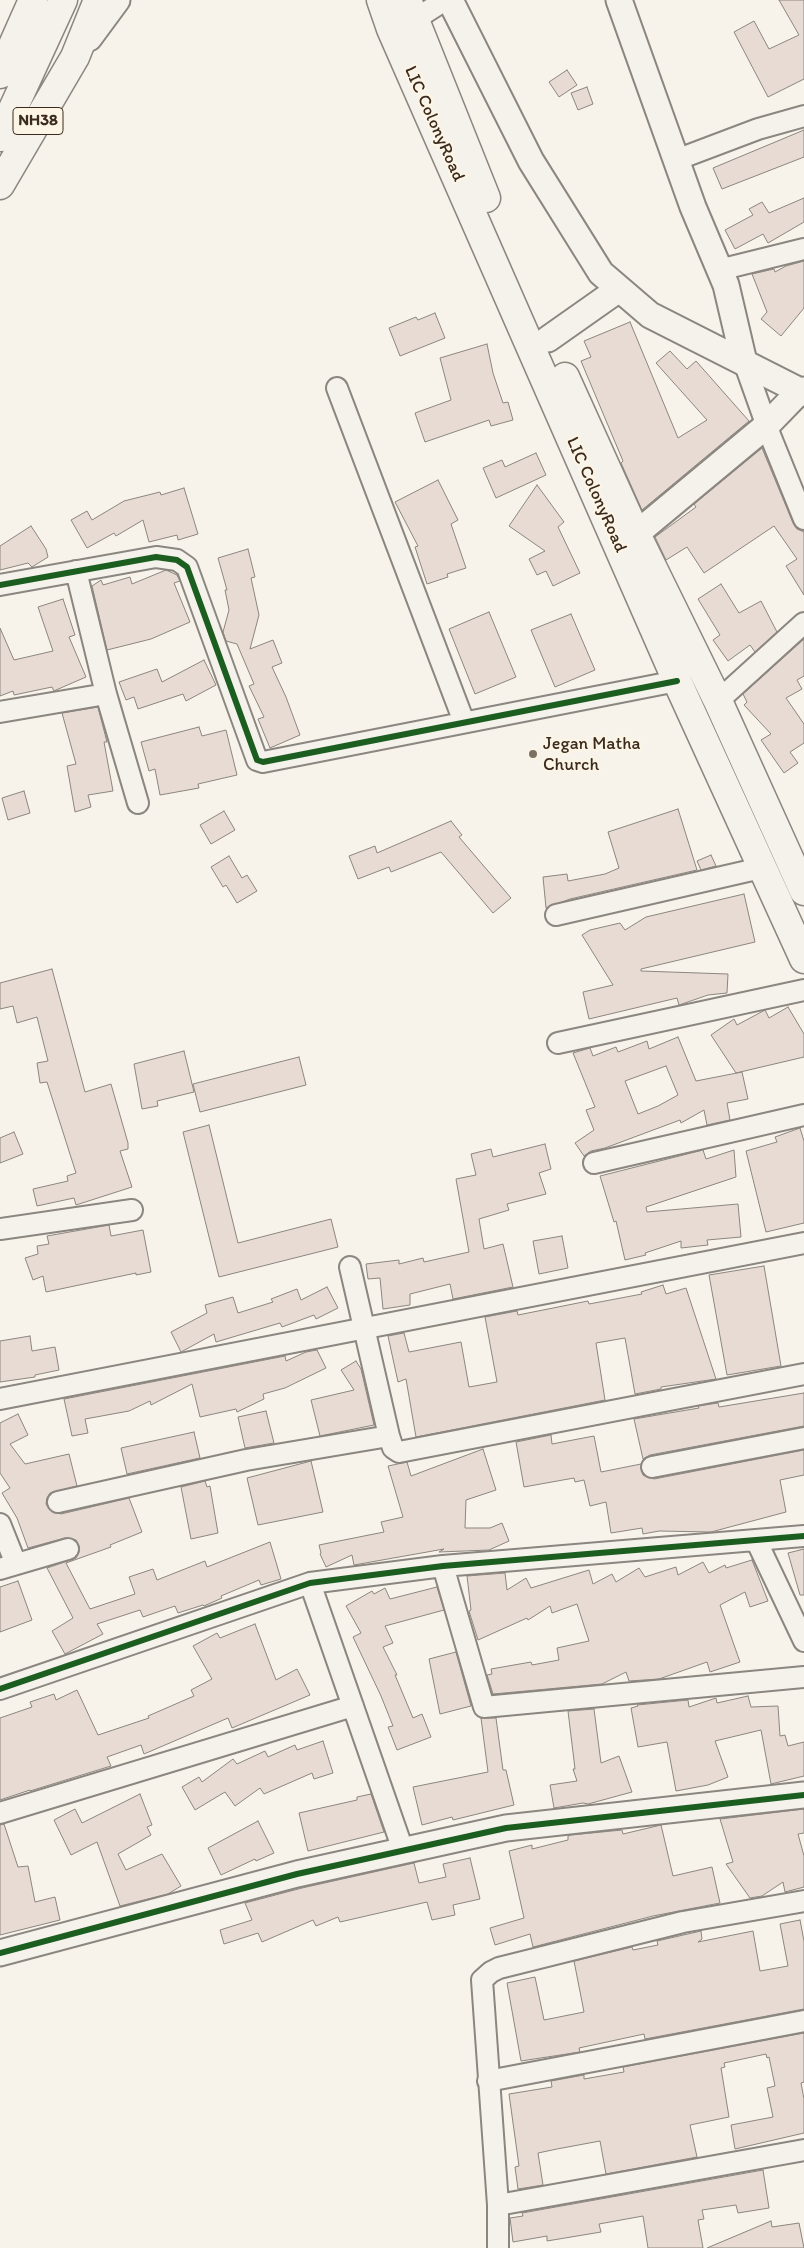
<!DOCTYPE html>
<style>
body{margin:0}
canvas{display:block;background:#f7f3ea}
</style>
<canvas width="804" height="2248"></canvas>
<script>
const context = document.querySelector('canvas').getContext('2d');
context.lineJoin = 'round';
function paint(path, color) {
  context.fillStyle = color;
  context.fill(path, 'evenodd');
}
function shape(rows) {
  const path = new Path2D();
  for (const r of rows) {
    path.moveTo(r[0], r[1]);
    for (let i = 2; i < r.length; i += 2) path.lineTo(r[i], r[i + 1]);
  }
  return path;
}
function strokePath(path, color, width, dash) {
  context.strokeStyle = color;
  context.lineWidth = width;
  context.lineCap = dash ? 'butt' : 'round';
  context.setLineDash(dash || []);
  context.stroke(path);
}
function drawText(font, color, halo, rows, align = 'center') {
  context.font = font + ' Itim,sans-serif';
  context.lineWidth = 4.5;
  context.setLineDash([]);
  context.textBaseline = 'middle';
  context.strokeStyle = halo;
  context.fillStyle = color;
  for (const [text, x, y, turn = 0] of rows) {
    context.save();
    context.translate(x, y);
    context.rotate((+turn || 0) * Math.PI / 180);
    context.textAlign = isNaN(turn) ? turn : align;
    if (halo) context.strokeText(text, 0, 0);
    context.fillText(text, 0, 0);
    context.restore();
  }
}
const building = shape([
 [779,0,804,0,804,79,768,97,734,32,754,21,769,49,799,35,779,0],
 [567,70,577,85,559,97,549,82,567,70],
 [587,87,593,104,578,110,571,93,587,87],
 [804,130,804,157,722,189,713,168,804,130],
 [804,198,804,222,768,243,763,234,735,249,725,230,753,215,749,209,762,202,769,213,804,198],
 [804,261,804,308,781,336,761,319,767,312,752,274,774,269,775,272,786,266,804,261],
 [435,313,445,338,400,356,389,328,416,317,418,320,435,313],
 [630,322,678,438,707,420,656,363,670,351,687,369,696,361,749,421,642,510,621,463,623,461,581,361,591,357,584,341,630,322],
 [487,344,493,373,503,403,508,402,513,420,491,426,489,420,425,442,415,413,451,400,440,358,487,344],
 [762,448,793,523,797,529,804,532,804,595,786,566,797,559,774,526,704,573,687,547,666,560,655,537,696,507,694,504,762,448],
 [536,453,546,475,496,498,483,468,502,460,505,467,536,453],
 [438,480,458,520,451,524,466,568,447,574,448,577,427,584,415,547,418,546,395,502,438,480],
 [537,485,564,522,558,527,580,573,553,586,546,571,537,575,529,559,545,551,509,526,537,485],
 [184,488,198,534,178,540,177,535,149,542,143,520,116,536,114,533,87,548,71,520,87,511,92,520,124,501,160,492,161,495,184,488],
 [31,526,46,549,48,557,32,567,28,563,0,570,0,546,31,526],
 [248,549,255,577,251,578,259,615,250,649,273,640,282,663,272,667,286,697,300,735,270,748,258,719,264,717,249,686,254,684,237,644,226,641,223,632,229,610,225,590,227,590,218,558,248,549],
 [166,570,177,575,180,581,174,583,190,622,151,639,107,650,92,586,101,580,103,585,130,577,132,584,166,570],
 [721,584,739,613,761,601,777,632,755,652,750,645,728,661,713,640,720,635,698,599,721,584],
 [63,599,75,635,69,637,86,677,56,690,54,691,52,687,14,695,13,691,0,696,0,628,14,660,53,651,38,607,63,599],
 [489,612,516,677,475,694,449,629,489,612],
 [571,614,595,670,555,687,531,630,571,614],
 [804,639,804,676,797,680,802,689,786,698,804,724,804,743,790,752,798,763,784,773,761,740,771,734,744,705,747,702,743,694,804,639],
 [204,660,216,685,186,701,183,694,138,709,134,697,126,700,119,682,157,669,162,682,204,660],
 [98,707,107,742,104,742,113,791,88,795,91,807,75,812,67,766,76,764,62,713,98,707],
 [199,727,202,736,226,730,237,775,198,784,199,788,160,795,155,769,149,771,141,742,199,727],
 [24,791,30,813,8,820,2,798,24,791],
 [678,809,697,870,570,899,546,908,543,877,567,874,568,881,605,874,619,868,608,832,678,809],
 [224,811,235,830,211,844,200,825,224,811],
 [451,821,462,835,459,837,511,898,493,913,441,852,391,872,389,867,358,879,349,856,375,846,377,853,451,821],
 [711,855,716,866,701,870,697,861,711,855],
 [229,856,242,878,247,875,257,891,237,903,226,885,223,887,211,867,229,856],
 [744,894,755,942,641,969,641,971,728,974,727,993,708,995,679,1005,677,998,589,1019,583,992,613,985,582,935,590,930,620,923,625,930,646,917,744,894],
 [52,969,85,1092,111,1084,128,1143,128,1149,120,1151,132,1187,76,1205,74,1198,37,1206,33,1189,68,1181,67,1176,76,1173,47,1082,40,1083,37,1063,48,1061,37,1017,17,1023,13,1006,0,1009,0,983,52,969],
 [788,1007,804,1034,804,1057,736,1073,711,1035,734,1019,737,1025,765,1010,769,1018,788,1007],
 [678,1037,696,1081,742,1072,748,1099,727,1103,730,1120,707,1125,704,1110,681,1123,680,1120,605,1148,591,1151,584,1156,575,1143,594,1130,586,1110,595,1107,573,1053,590,1048,593,1056,616,1047,618,1052,647,1041,649,1049,678,1037],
 [666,1066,678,1095,658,1106,638,1114,625,1081,666,1066],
 [184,1051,194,1092,157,1101,158,1106,142,1109,134,1064,184,1051],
 [299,1057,306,1085,200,1112,193,1084,299,1057],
 [209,1125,238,1243,331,1219,338,1247,219,1277,183,1132,209,1125],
 [800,1128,804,1141,804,1223,766,1232,746,1151,777,1142,775,1137,800,1128],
 [14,1132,23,1154,0,1163,0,1138,14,1132],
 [545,1144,551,1169,539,1173,546,1194,507,1204,509,1210,479,1219,484,1249,503,1244,513,1287,453,1299,450,1284,410,1294,410,1305,383,1309,380,1278,368,1279,366,1264,399,1260,399,1264,423,1258,424,1262,469,1252,456,1179,476,1175,471,1154,491,1149,493,1157,545,1144],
 [703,1150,706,1159,734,1150,736,1177,646,1207,647,1212,738,1204,741,1237,707,1240,708,1245,681,1248,681,1241,645,1253,646,1255,625,1260,616,1221,614,1222,600,1176,703,1150],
 [109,1225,111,1236,143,1230,151,1272,136,1275,136,1273,46,1292,43,1276,33,1280,25,1258,38,1254,37,1246,49,1244,47,1236,109,1225],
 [562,1236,568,1268,539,1274,533,1241,562,1236],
 [764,1266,781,1366,727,1375,709,1275,764,1266],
 [663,1285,666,1294,686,1288,716,1379,661,1387,661,1389,635,1394,625,1338,596,1343,605,1400,416,1437,406,1379,398,1382,388,1336,404,1333,409,1352,461,1342,469,1387,497,1382,485,1317,517,1311,518,1315,588,1301,589,1304,642,1294,641,1292,663,1285],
 [327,1287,338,1308,316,1319,314,1315,282,1327,280,1323,216,1342,214,1334,181,1352,171,1332,207,1313,205,1305,233,1297,238,1313,273,1302,271,1299,297,1289,301,1300,327,1287],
 [30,1336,32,1351,55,1347,59,1370,35,1375,35,1377,0,1382,0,1341,30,1336],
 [317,1350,326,1368,285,1388,263,1394,264,1399,237,1412,236,1409,200,1417,192,1384,151,1405,150,1401,129,1411,85,1419,88,1433,72,1436,64,1399,285,1356,286,1361,306,1352,317,1350],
 [356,1361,361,1369,374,1425,320,1436,311,1400,354,1390,341,1370,356,1361],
 [804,1393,804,1426,650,1455,643,1459,634,1419,699,1408,698,1406,718,1403,719,1407,804,1393],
 [266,1411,274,1443,245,1448,238,1417,266,1411],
 [18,1414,28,1435,10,1444,25,1464,69,1454,77,1486,50,1493,47,1498,46,1504,50,1510,61,1514,129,1498,142,1532,110,1545,111,1547,66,1563,90,1609,135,1594,129,1577,153,1569,157,1580,205,1561,207,1567,270,1542,281,1579,261,1585,259,1580,221,1596,222,1598,204,1606,203,1605,178,1613,175,1606,143,1617,140,1610,97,1624,103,1634,65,1654,52,1631,73,1618,47,1568,76,1558,79,1552,79,1546,76,1540,65,1538,28,1548,17,1518,2,1493,10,1488,0,1473,0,1423,18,1414],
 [194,1432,200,1458,127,1474,121,1448,194,1432],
 [551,1435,552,1444,594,1436,601,1472,641,1464,643,1475,654,1479,804,1450,804,1475,780,1480,786,1512,711,1532,659,1531,643,1534,642,1528,611,1533,606,1502,590,1506,584,1480,575,1482,574,1478,524,1487,516,1442,551,1435],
 [483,1449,496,1490,466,1500,465,1528,490,1528,502,1523,509,1541,489,1550,439,1552,444,1549,354,1565,352,1555,326,1567,320,1554,321,1553,319,1545,384,1532,381,1522,403,1517,388,1466,407,1462,411,1476,483,1449],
 [311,1461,323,1512,258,1525,247,1478,311,1461],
 [205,1481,207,1487,210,1486,218,1533,191,1539,181,1487,205,1481],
 [804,1549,804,1595,800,1595,788,1553,804,1549],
 [752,1560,768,1601,750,1607,745,1592,720,1605,740,1662,710,1672,707,1662,659,1679,629,1681,626,1672,602,1684,493,1694,487,1675,492,1674,491,1669,531,1662,532,1665,559,1660,557,1648,589,1641,577,1604,552,1613,550,1606,528,1620,527,1618,478,1640,469,1611,471,1610,467,1576,505,1573,507,1590,526,1578,531,1588,589,1570,593,1584,612,1574,616,1582,639,1568,645,1577,676,1567,678,1575,703,1562,709,1573,725,1565,726,1568,752,1560],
 [18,1581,32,1620,0,1632,0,1587,18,1581],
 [437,1587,444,1610,385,1626,393,1643,383,1647,397,1675,395,1675,413,1718,422,1714,431,1737,397,1750,388,1727,393,1726,381,1696,353,1637,361,1633,346,1606,372,1591,374,1594,385,1588,390,1599,437,1587],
 [255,1624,276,1680,297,1669,310,1695,232,1728,228,1718,144,1754,141,1745,107,1757,111,1766,30,1791,30,1790,0,1800,0,1718,32,1707,30,1702,54,1694,56,1700,77,1690,98,1735,149,1718,148,1716,194,1696,191,1690,212,1679,193,1646,217,1633,220,1638,255,1624],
 [456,1652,471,1706,440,1714,429,1659,456,1652],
 [748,1696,751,1707,778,1706,780,1736,785,1735,788,1746,804,1742,804,1776,771,1784,761,1730,715,1741,728,1777,708,1785,676,1791,667,1742,638,1747,631,1708,638,1706,637,1705,688,1700,689,1707,716,1698,717,1703,748,1696],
 [594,1709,601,1763,619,1756,632,1792,588,1804,583,1803,554,1808,550,1785,577,1781,573,1769,575,1769,568,1711,594,1709],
 [481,1718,496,1718,503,1770,506,1770,514,1805,453,1820,452,1817,422,1825,413,1787,488,1772,481,1718],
 [323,1741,333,1773,314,1779,312,1773,264,1794,260,1788,235,1806,225,1792,195,1810,182,1787,199,1777,202,1782,233,1759,237,1764,265,1751,268,1757,295,1745,297,1750,323,1741],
 [140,1794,152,1825,147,1827,151,1835,118,1854,126,1870,162,1854,181,1886,168,1894,120,1906,97,1842,71,1855,54,1820,75,1809,82,1823,140,1794],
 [371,1794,384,1832,308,1851,299,1813,357,1800,357,1797,371,1794],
 [804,1809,804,1833,798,1834,804,1856,804,1887,785,1892,783,1882,762,1896,750,1898,726,1864,733,1862,720,1819,804,1809],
 [258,1821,274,1853,256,1861,255,1859,221,1875,208,1848,258,1821],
 [4,1824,18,1867,28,1866,35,1902,55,1897,60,1920,0,1935,0,1825,4,1824],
 [661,1825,673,1876,712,1867,720,1903,653,1916,533,1947,530,1934,495,1945,490,1928,524,1918,509,1851,532,1845,532,1849,568,1840,568,1836,571,1835,622,1830,623,1834,661,1825],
 [470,1858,480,1899,453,1905,455,1915,432,1920,427,1902,340,1922,338,1917,316,1926,313,1920,262,1942,258,1933,224,1944,220,1930,252,1920,245,1903,302,1888,414,1863,419,1883,446,1877,443,1864,470,1858],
 [800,1920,804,1941,804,2009,645,2039,644,2034,579,2048,580,2052,521,2061,507,1983,535,1977,544,2020,584,2012,574,1961,632,1947,633,1950,658,1945,657,1941,701,1931,702,1939,698,1942,753,1931,760,1971,788,1966,780,1924,800,1920],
 [804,2033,804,2082,801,2083,804,2099,804,2133,735,2149,731,2125,773,2117,767,2088,775,2086,769,2057,767,2058,766,2054,724,2063,725,2067,721,2068,729,2117,690,2125,697,2157,606,2174,600,2141,557,2149,538,2153,543,2185,518,2189,515,2167,519,2166,509,2094,552,2087,551,2081,584,2075,584,2079,624,2072,623,2067,804,2033],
 [763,2170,769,2208,738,2213,736,2205,702,2210,704,2219,698,2220,703,2248,648,2248,643,2216,599,2224,601,2232,547,2241,547,2236,513,2242,510,2218,523,2216,522,2213,763,2170],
 [771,2221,772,2227,799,2223,804,2248,707,2248,771,2221]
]);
paint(building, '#e8dbd4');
strokePath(building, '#8b867f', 1);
const minor = shape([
 [403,24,414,20,445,0],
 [676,160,758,129,804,116],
 [719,270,804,249],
 [744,362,770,435,804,519],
 [337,388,464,722],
 [76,571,106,694,138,803],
 [0,585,156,557,177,560,187,567,257,760,263,762,677,681],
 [718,701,804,623],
 [0,712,106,694],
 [556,915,761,868],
 [558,1043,804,990],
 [594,1163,804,1115],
 [0,1229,132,1210],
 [350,1267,389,1436,393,1448,399,1452,804,1374],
 [0,1399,804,1243],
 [652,1467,804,1438],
 [58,1502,246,1460,389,1436],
 [0,1524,16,1564],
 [756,1540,804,1641],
 [443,1566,484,1707,804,1677],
 [0,1569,68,1549],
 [310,1583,403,1850],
 [0,1689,310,1583,443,1566,804,1536],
 [0,1813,353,1706],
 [488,2081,804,2021],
 [498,2205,804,2150],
 [498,2248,498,2205,482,1980,491,1972,499,1968,683,1922,804,1901]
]);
const tertiary = shape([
 [450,0,531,161,601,273,650,315,804,393],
 [619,0,693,207,726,285,744,362],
 [89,38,117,0],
 [548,339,619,289],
 [636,534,766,426,800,391,804,390],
 [0,1953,297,1874,506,1828,804,1795]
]);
const secondary = shape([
 [381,0,391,29,677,681,804,959],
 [407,0,486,198],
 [565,377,636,534,718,701,804,891]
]);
const trunk = shape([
 [0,74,33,0],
 [0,137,63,0],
 [0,185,75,57,98,0]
]);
strokePath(minor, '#8b867f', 24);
strokePath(tertiary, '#8b867f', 29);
strokePath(secondary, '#8b867f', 31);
strokePath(trunk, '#8b867f', 31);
strokePath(minor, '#f5f2ec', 20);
strokePath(tertiary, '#f5f2ec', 25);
strokePath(secondary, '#f5f2ec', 28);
strokePath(trunk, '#f5f2ec', 28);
strokePath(shape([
 [0,585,156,557,177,560,187,567,257,760,263,762,677,681],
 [0,1689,310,1583,443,1566,804,1536],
 [0,1953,297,1874,506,1828,804,1795]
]), '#1b5e20', 6);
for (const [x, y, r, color] of [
 [533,754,5,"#7d7065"]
]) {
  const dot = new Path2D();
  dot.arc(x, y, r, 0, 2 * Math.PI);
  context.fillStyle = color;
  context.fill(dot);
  strokePath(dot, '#fcf5e5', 2);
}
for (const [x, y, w] of [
 [38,121,50]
]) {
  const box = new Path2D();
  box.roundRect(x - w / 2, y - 13.5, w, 27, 4);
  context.fillStyle = '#fcf5e5';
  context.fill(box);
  strokePath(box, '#3b2a1e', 1);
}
drawText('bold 16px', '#3b2a1e', null, [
 ["NH38",38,121]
]);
drawText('18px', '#3b2a1e', '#fcf5e5', [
 ["LIC ColonyRoad",434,124,66],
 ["LIC ColonyRoad",596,495,66]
]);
drawText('18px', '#3b2a1e', '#fcf5e5', [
 ["Jegan Matha",543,744],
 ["Church",543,765]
], 'left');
</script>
